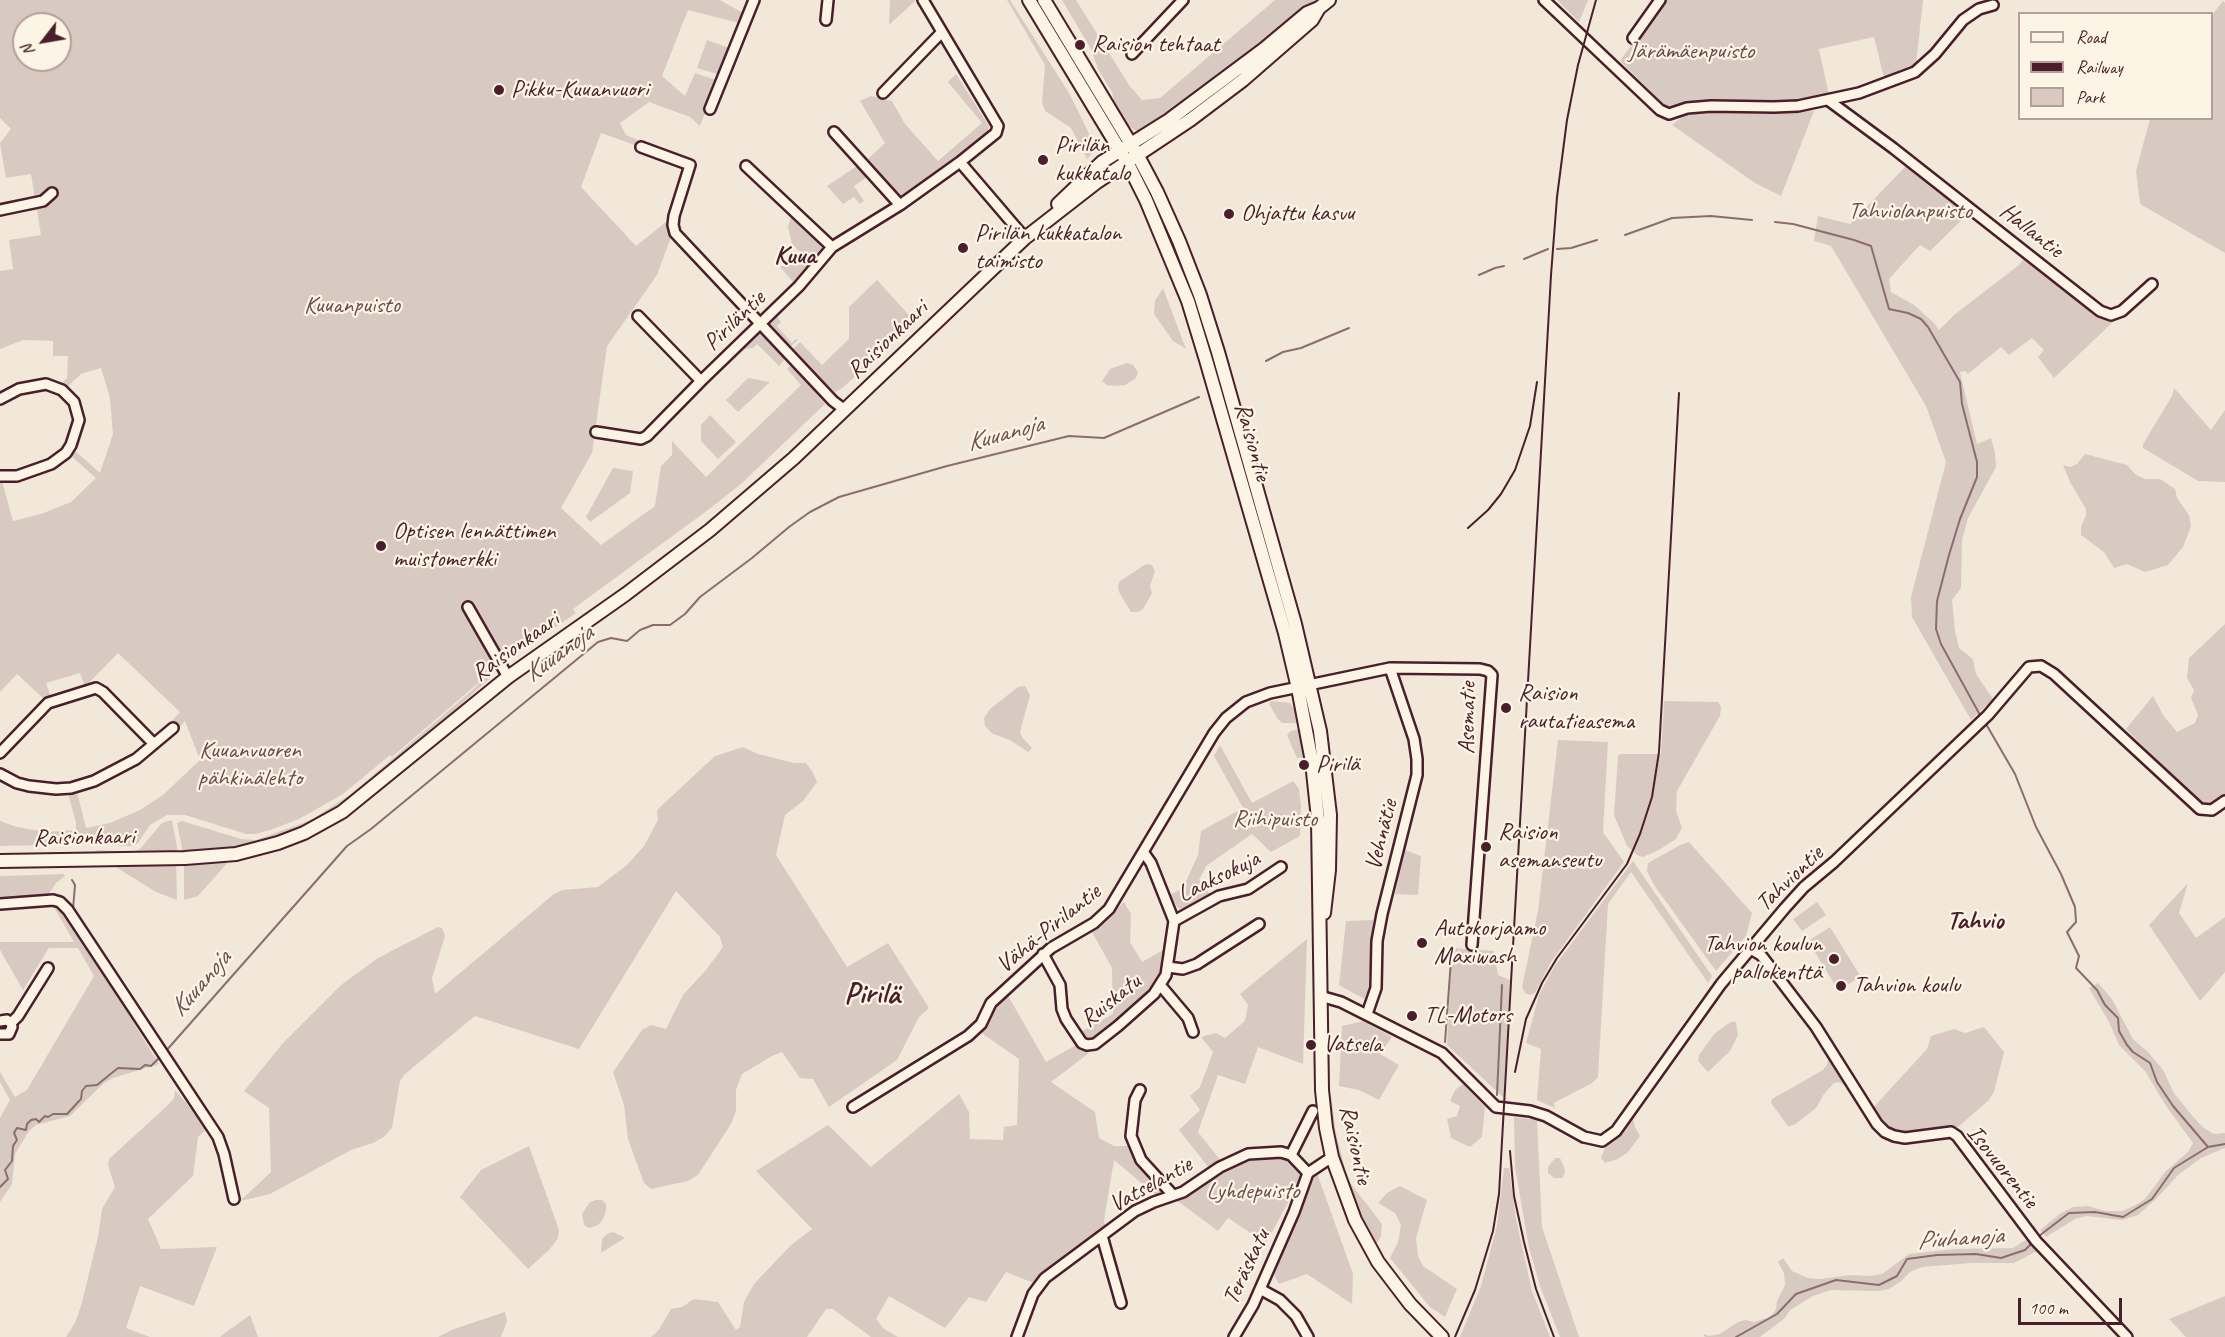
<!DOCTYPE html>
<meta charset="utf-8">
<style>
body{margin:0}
#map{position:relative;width:2225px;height:1337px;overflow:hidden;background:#f1e8da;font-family:Caveat,sans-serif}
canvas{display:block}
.legend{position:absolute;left:2018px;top:12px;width:195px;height:108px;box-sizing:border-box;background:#fcf5e5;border:2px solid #b59f9b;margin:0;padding:8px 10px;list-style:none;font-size:18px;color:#4a1f2b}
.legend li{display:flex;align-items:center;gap:12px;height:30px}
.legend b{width:30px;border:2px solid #b59f9b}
.north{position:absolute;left:12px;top:12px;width:60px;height:60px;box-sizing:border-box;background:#fcf5e5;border:2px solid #b59f9b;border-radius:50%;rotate:239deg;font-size:16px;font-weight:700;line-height:24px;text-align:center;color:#4a1f2b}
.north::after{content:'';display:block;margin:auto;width:21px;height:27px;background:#4a1f2b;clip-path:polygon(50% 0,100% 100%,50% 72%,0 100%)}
.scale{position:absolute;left:2018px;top:1298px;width:104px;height:27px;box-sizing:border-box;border:3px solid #4a1f2b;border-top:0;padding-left:8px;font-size:18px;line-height:21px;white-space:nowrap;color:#4a1f2b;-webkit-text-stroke:4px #fcf5e5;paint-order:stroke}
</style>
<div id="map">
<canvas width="2225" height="1337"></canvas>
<ul class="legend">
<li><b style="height:8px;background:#fcf5e5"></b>Road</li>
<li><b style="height:8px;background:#4a1f2b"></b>Railway</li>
<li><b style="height:16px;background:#d8cac0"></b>Park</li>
</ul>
<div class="north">N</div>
<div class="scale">100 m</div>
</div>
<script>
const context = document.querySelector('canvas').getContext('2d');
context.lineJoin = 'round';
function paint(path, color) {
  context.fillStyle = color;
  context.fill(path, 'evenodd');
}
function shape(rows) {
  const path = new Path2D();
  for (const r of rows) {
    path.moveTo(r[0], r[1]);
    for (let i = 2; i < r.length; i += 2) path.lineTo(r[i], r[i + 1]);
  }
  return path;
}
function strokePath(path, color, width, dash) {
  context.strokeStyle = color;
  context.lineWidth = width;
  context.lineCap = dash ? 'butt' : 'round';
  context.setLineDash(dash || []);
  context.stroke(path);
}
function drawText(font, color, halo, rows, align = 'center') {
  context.font = font + ' Caveat,sans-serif';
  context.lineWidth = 4.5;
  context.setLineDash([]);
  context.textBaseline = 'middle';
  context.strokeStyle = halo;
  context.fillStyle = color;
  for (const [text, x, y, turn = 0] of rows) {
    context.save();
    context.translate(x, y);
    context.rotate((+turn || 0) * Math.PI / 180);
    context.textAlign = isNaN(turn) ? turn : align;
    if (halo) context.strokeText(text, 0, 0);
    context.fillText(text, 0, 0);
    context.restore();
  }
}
paint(shape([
 [0,0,720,0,743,13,739,23,688,10,662,76,685,96,695,73,716,80,717,83,700,126,690,117,649,102,620,123,626,135,640,141,638,146,601,133,581,187,636,246,666,222,671,237,657,275,607,346,592,453,561,508,601,545,655,506,661,466,672,455,672,441,706,477,801,385,787,369,793,363,825,404,742,483,712,507,573,609,576,613,492,670,490,678,414,748,343,807,305,828,245,848,183,853,177,823,182,821,241,839,256,840,311,820,351,794,468,694,491,672,392,757,390,755,343,794,299,819,273,829,256,834,246,834,185,815,167,815,150,825,138,843,130,846,93,844,0,846,0,821,17,827,47,832,76,830,76,822,68,794,77,792,86,828,110,823,140,810,163,795,200,760,185,721,175,732,168,725,180,712,118,653,85,687,80,673,46,683,51,697,44,699,17,674,0,692,0,480,2,481,13,521,41,514,71,502,96,478,69,454,74,450,100,473,113,434,110,398,101,368,81,374,68,386,62,383,67,378,68,356,53,356,53,341,23,340,0,349,0,271,13,269,9,240,41,235,37,210,17,213,16,202,35,199,31,174,6,178,0,143,11,129,0,118],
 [24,24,60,24,60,60,24,60],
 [890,0,916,0,889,25],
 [1007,0,1010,0,1069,93,1084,123,1096,149,1087,159,1071,128,1045,111,1042,102,1045,65],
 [1062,0,1076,0,1129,85,1142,100,1160,98,1275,0,1318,0,1237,64,1227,68,1180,106,1145,130,1137,131,1125,124,1115,106,1112,92,1098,69,1091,49],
 [1557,0,1588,0,1579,22],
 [1664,0,1923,0,1916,65,1885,82,1874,37,1819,49,1829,95,1798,102,1773,104,1738,101,1689,105,1670,110,1620,61],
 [2223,1,2225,3,2225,253,2140,204,2136,171,2150,119,2212,118,2212,15],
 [707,40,729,48,730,51,720,75,697,68],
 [956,74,989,126,987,135,900,200,866,161,885,143,860,101,871,96,892,101,905,124,938,161,982,123,948,82],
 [1814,111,1781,196,1755,183,1672,125,1684,115,1711,112,1765,114],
 [857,166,867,177,854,186,864,201,860,204,854,197,843,204,827,186],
 [1906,166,1970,212,1930,251,1920,245,1889,279,1891,292,1914,305,1934,323,1939,330,1954,315,2019,265,2025,257,2104,319,2115,320,2054,378,2038,357,2044,350,2032,338,2009,355,2001,347,1968,374,1965,371,1960,372,1977,444,1991,438,1995,453,1996,467,1968,518,1962,540,1961,588,1952,600,1955,631,1959,648,1973,659,1976,674,1993,699,1971,720,1912,617,1911,597,1946,462,1926,406,1831,246,1814,241,1818,216,1850,224],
 [792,213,821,241,822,251,819,256,804,256,792,244,788,227],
 [799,258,809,267,809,270,794,283,780,267],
 [877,280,916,323,841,389,835,392,813,374,792,350,800,342,822,365,849,339,849,307],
 [1163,288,1186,349,1173,341,1154,314,1155,301],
 [776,315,781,322,777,326,792,343,796,339,798,340,788,349,767,325,768,321,772,316],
 [757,331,762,332,786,358,779,366,757,344,753,348,745,349,710,381,708,377],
 [1127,363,1133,365,1138,372,1136,378,1125,385,1116,386,1107,385,1102,381,1110,369],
 [748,378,770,382,738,412,726,400],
 [2174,388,2211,430,2225,410,2225,482,2198,481,2143,448,2143,444,2172,396],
 [710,415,736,442,718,459,701,441,701,425],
 [2085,454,2127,465,2136,475,2145,479,2160,479,2175,489,2177,498,2189,515,2191,526,2183,547,2168,565,2145,572,2127,564,2114,568,2104,552,2081,535,2081,527,2086,515,2086,509,2070,482,2063,465,2070,467,2077,464],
 [613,468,633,471,630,493,590,522,586,517],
 [1146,564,1152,565,1155,571,1150,586,1152,593,1143,609,1138,612,1131,612,1119,592,1118,586,1120,581],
 [2225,624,2225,796,2211,805,2205,805,2198,802,2126,729,2153,696,2163,715,2177,732,2195,723,2198,715,2191,698,2194,690,2187,678,2189,658],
 [1025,686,1030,695,1020,732,1022,737,1032,748,1028,752,1010,740,993,734,985,726,984,718,990,709,1018,687],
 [1271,701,1290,703,1298,714,1300,723,1282,723,1277,718,1269,704],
 [1664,701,1718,702,1721,707,1720,716,1677,791,1676,811,1682,828,1676,839,1659,850,1643,857,1637,855,1627,846,1614,815,1618,757,1620,754,1661,754],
 [1301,729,1304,757,1297,758,1287,735,1291,731],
 [1558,740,1608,742,1603,832,1624,862,1551,962,1535,993,1530,995,1525,993,1522,987,1538,911],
 [1220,745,1252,803,1293,781,1299,789,1301,805,1300,836,1271,852,1252,834,1206,866,1199,880,1213,898,1187,910,1178,908,1170,895,1183,888,1198,855,1201,831,1243,808,1214,756],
 [743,747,758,754,794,763,806,763,812,771,817,782,803,801,785,815,776,855,847,967,888,943,929,1008,919,1017,897,1060,829,1107,813,1079,800,1078,782,1052,772,1056,742,1074,736,1090,736,1111,731,1124,698,1175,688,1181,651,1189,644,1183,628,1139,624,1105,613,1072,642,1030,651,1025,666,1029,683,995,706,970,723,947,720,937,676,891,579,1049,475,1016,405,1074,400,1081,392,1128,384,1137,373,1143,351,1150,270,1194,240,1201,271,1172,269,1108,244,1091,283,1043,341,985,378,958,438,927,442,928,445,936,432,978,435,994,554,894,562,890,598,887,627,865,644,846,658,820,657,810,715,756],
 [172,820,178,853,102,854,95,850,133,852,140,849,162,823],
 [1689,842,1752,913,1746,936,1716,971,1654,885,1647,871,1648,863,1680,845],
 [1405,850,1421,856,1418,895,1395,894],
 [230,860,198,896,184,900,184,862],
 [1633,861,1712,976,1708,983,1631,872,1608,904,1598,1077,1592,1083,1554,1103,1555,1108,1537,1100,1541,1049,1526,1043,1539,995,1554,967],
 [176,862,177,900,156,892,111,864],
 [64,874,65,876,56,883,48,895,43,898,0,900,0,876],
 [2188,883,2179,913,2196,938,2225,917,2225,972,2200,1001,2149,925],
 [1124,902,1131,914,1130,942,1142,962,1165,949,1164,971,1153,993,1095,1039,1086,1040,1079,1033,1113,1014,1112,968,1092,932],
 [1817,902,1826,915,1802,931,1793,919],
 [54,907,72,922,159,1064,113,1078,104,1083,70,1116,36,1125,29,1131,15,1154,12,1184,0,1202,0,1118,10,1100,0,1082,0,1072,15,1097,27,1090,94,976,78,948,49,948,23,990,0,950,0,942,74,942],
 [1373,920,1369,989,1364,999,1339,985,1346,921],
 [1830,927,1861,977,1838,990,1808,941],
 [1307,939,1303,1064,1258,1047,1245,1084,1218,1075,1198,1132,1221,1161,1209,1168,1179,1130,1200,1110,1190,1096,1200,1087,1213,1052,1201,1037,1216,1033,1225,1038,1245,1021,1248,1005,1240,994],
 [1452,948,1494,951,1498,975,1510,980,1504,1098,1447,1045],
 [2098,983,2112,999,2133,1039,2148,1052,2163,1070,2174,1093,2194,1118,2204,1128,2214,1134,2225,1133,2225,1148,2201,1158,2178,1175,2155,1200,2138,1215,2122,1220,2086,1216,2075,1219,2046,1237,2040,1230,2061,1213,2073,1207,2088,1206,2105,1211,2122,1211,2134,1206,2145,1199,2166,1171,2188,1152,2193,1143,2166,1106,2145,1071,2119,1045,2109,1022,2089,988],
 [1007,994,1046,1062,1078,1044,1089,1053,1051,1082,1095,1112,1099,1138,1114,1146,1130,1146,1136,1160,1161,1192,1157,1196,1114,1160,1104,1220,1105,1226,1048,1269,1036,1284,1006,1272,986,1302,969,1297,945,1328,889,1296,876,1319,884,1329,898,1337,871,1337,833,1309,826,1309,807,1337,651,1337,658,1331,671,1309,682,1307,694,1299,718,1302,736,1330,740,1327,744,1302,754,1284,791,1245,812,1229,756,1171,828,1125,871,1167,959,1094,969,1112,970,1139,1003,1140,1004,1127,1017,1125,1019,1059,980,1032,991,1009],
 [1363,1021,1392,1037,1380,1054,1399,1065,1379,1100,1359,1090,1339,1086,1342,1026],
 [1731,1022,1736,1022,1738,1035,1730,1051,1708,1072,1698,1061,1699,1055,1715,1033],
 [1984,1027,2004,1052,1994,1092,1988,1101,1958,1127,1943,1126,1907,1134,1887,1128,1879,1120,1871,1110,1927,1049,1931,1036,1954,1029,1965,1033],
 [1815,1034,1825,1047,1846,1086,1839,1082,1834,1083,1824,1094,1816,1108,1794,1125,1788,1126,1771,1103,1772,1099,1823,1070,1827,1065,1828,1060,1818,1044],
 [1463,1084,1485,1107,1482,1137,1470,1147,1451,1138,1447,1119,1457,1116,1460,1106,1450,1101,1455,1090],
 [175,1090,208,1128,198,1137,193,1176,148,1219,161,1249,217,1247,194,1306,140,1286,126,1328,150,1337,66,1337,75,1323,81,1306,98,1237,102,1209,115,1187,108,1165,109,1159,167,1106,174,1098],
 [1331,1095,1336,1133,1348,1180,1382,1224,1381,1236,1375,1247,1349,1192,1338,1155,1333,1133,1328,1098],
 [1514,1117,1537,1120,1542,1227,1579,1337,1560,1337,1540,1286,1529,1248,1515,1167],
 [1633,1117,1635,1127,1640,1136,1628,1152,1618,1159,1605,1163,1601,1158,1605,1148],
 [529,1146,559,1230,558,1238,550,1249,528,1269,460,1197,481,1170],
 [1263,1156,1278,1156,1288,1160,1295,1165,1302,1177,1266,1243,1228,1218,1218,1231,1175,1199,1240,1160],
 [1555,1158,1560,1158,1564,1167,1565,1173,1562,1178,1554,1178,1548,1173,1548,1167],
 [1504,1168,1509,1168,1516,1219,1532,1291,1550,1337,1460,1337,1481,1286,1497,1226],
 [1317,1173,1353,1274,1352,1304,1307,1274,1279,1284,1274,1275,1309,1187],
 [1400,1186,1427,1200,1416,1238,1418,1256,1423,1266,1457,1289,1445,1317,1430,1307,1390,1258,1398,1242,1401,1225,1395,1213,1378,1203,1387,1193],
 [596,1200,602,1200,606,1204,606,1211,603,1219,598,1225,589,1228,584,1225,582,1214,590,1202],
 [613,1232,625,1238,601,1253,602,1239,607,1234],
 [2029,1238,2039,1250,2014,1263,1971,1263,1922,1267,1910,1272,1900,1282,1889,1289,1878,1291,1831,1290,1813,1296,1790,1310,1785,1318,1760,1337,1705,1337,1703,1334,1709,1336,1720,1334,1738,1322,1745,1320,1754,1322,1767,1318,1772,1315,1776,1309,1777,1301,1785,1285,1784,1273,1778,1262,1783,1258,1792,1271,1808,1278,1821,1279,1851,1275,1868,1276,1882,1274,1909,1254,1955,1249,2013,1248],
 [2225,1296,2225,1337,2186,1337,2169,1319],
 [505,1312,507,1321,501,1337,438,1337,454,1329],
 [250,1315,258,1337,220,1337,225,1333]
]), '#d8cac0');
strokePath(shape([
 [1775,222,1793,224,1854,240,1871,246,1889,309,1908,313,1921,319,1928,327,1960,382,1962,404,1977,462,1977,477,1960,519,1949,555,1937,601,1936,629,1941,644,1980,715],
 [1625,235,1672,218,1711,216,1752,220],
 [1557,249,1571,248,1597,240],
 [1524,259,1548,249],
 [1479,275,1495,268,1504,266],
 [1266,361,1283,352,1301,348,1349,328],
 [1986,724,2015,774,2036,827,2061,874,2075,907,2076,922,2067,932,2079,956,2076,968,2097,990,2105,1005,2118,1018,2119,1031,2127,1045,2133,1052,2150,1063,2157,1082,2173,1106,2208,1147],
 [72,880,75,885,73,909,160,1041],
 [1445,1042,1451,960],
 [165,1052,347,846,371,829,598,642,611,638,627,641,640,630,653,625,670,625,685,614,700,597,752,558,789,527,810,512,839,497,947,466,1069,436,1104,438,1199,397],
 [1497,1095,1502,985],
 [0,1187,8,1179,5,1170,12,1161,13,1146,17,1140,14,1133,17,1128,26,1130,27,1124,31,1120,36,1119,39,1122,45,1116,48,1117,53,1114,67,1114,81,1099,82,1091,86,1086,97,1085,118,1068,140,1069,145,1065,151,1066,159,1058],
 [2039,1236,2069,1213,2095,1212,2123,1217,2152,1199,2174,1168,2208,1147,2225,1144],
 [1736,1337,1777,1314,1796,1294,1836,1280,1879,1285,1897,1276,1907,1259,1937,1255,1976,1254,2001,1258,2025,1250,2031,1244]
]), '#8b6d6f', 2);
const minor = shape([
 [923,0,998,126,996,133,960,162],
 [1544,0,1660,110,1669,114,1687,108,1711,106,1774,107,1798,106,1859,93,1915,72,1935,54,1963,20,1979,9,1993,5],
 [826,20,828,0],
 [1633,38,1660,0],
 [1132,54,1183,0],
 [883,93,941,33],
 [1828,100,1893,148,2100,311,2111,315,2122,311,2152,284],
 [710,109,754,0],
 [834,132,900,205],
 [641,147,690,165,674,216,673,225,675,233,833,401,845,410],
 [746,166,832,247],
 [0,210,43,201,52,193],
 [638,316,701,381],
 [0,399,19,389,46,384,62,390,74,402,79,420,71,445,66,453,51,464,17,476,0,476],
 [596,432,641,439,647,436,701,381,799,286,832,247,900,205,960,162,1025,238],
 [468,607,508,677],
 [0,753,48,703,96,688,103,692,154,744],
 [0,774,17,783,29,786,56,789,71,788,94,781,136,759,173,728],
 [0,904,53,900,60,902,68,910,218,1137,224,1154,234,1199],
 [1174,921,1219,896,1248,889,1281,867],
 [1749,948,1761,955,1816,1027,1877,1124,1885,1132,1894,1136,1905,1138,1951,1132,1957,1136,2036,1241,2127,1337],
 [1043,954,1060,985,1062,1009,1066,1019,1082,1043,1087,1045,1095,1044,1118,1026,1154,994,1166,975,1174,921,1151,863,1144,853],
 [1168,967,1183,969,1197,964,1259,924],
 [1161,986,1188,1018,1193,1032],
 [1320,996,1341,1002,1442,1053,1496,1107,1530,1111,1546,1116,1584,1137,1602,1141,1616,1131,1721,984,1785,908,1804,887,1834,862,1988,715,2029,667,2041,666,2054,674,2200,809,2212,810,2225,801],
 [1367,1014,1376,988,1377,941,1382,914,1417,775,1417,759,1414,739,1390,668],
 [0,1021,7,1020,11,1023,12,1027,9,1034,0,1034],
 [11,1023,18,1016,48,968],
 [1140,1090,1135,1100,1131,1136,1141,1160,1173,1195],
 [853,1107,968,1036,981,1024,991,1003,1051,948,1094,923,1109,909,1214,733,1226,718,1246,702,1270,693,1390,668,1480,669,1488,671,1492,675,1472,945],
 [1291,1155,1313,1111],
 [1102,1236,1121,1303],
 [1260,1289,1280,1300,1296,1316,1308,1337],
 [1017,1337,1033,1294,1045,1278,1135,1211,1154,1202,1183,1192,1220,1167,1248,1154,1281,1152,1291,1155,1308,1173],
 [1234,1337,1253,1305,1294,1212,1308,1173,1332,1157]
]);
const major = shape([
 [1029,0,1127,162,1146,200,1188,301,1206,360,1285,633,1298,688,1312,762,1318,819,1322,1090,1326,1128,1332,1157,1355,1220,1378,1262,1410,1304,1442,1337],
 [1044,0,1138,156,1157,192,1179,241,1200,295,1218,352,1295,624,1320,731,1330,815,1329,870,1324,913],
 [1058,204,1102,162,1169,120,1264,49,1307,13,1319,8],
 [0,861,185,858,236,854,278,843,304,833,342,812,508,677,626,594,710,530,794,458,1025,238,1097,182,1190,120,1243,80,1312,20,1319,8,1329,0]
]);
strokePath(minor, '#4a1f2b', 14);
strokePath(major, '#4a1f2b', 16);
strokePath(minor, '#fcf5e5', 9);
strokePath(major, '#fcf5e5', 12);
strokePath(shape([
 [1468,528,1488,510,1501,494,1515,470,1530,426,1537,382],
 [1515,1072,1526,1019,1542,983,1557,958,1627,864,1640,834,1652,797,1659,752,1679,393],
 [1510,1151,1514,1196,1524,1242,1536,1289,1554,1337],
 [1455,1337,1475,1290,1493,1231,1499,1194,1551,275,1557,197,1567,120,1578,65,1596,0]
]), '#4a1f2b', 2);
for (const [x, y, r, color] of [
 [1080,45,6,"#4a1f2b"],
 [499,90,6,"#4a1f2b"],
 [1043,160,6,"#4a1f2b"],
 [1229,214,6,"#4a1f2b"],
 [963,248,6,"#4a1f2b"],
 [381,546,6,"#4a1f2b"],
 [1506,708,6,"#4a1f2b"],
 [1304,765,6,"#4a1f2b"],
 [1486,847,6,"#4a1f2b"],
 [1422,943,6,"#4a1f2b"],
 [1834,959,6,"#4a1f2b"],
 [1841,986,6,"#4a1f2b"],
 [1412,1016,6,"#4a1f2b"],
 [1311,1045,6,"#4a1f2b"]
]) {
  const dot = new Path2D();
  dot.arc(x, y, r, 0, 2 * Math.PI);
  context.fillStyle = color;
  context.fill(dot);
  strokePath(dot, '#fcf5e5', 2);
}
drawText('24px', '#4a1f2b', '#fcf5e5', [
 ["Raision tehtaat",1092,45],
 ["Pikku-Kuuanvuori",511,90],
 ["Pirilän",1055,146],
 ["kukkatalo",1055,174],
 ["Ohjattu kasvu",1241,214],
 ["Pirilän kukkatalon",975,234],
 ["taimisto",975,262],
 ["Optisen lennättimen",393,532],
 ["muistomerkki",393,560],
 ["Raision",1518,694],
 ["rautatieasema",1518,722],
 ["Pirilä",1316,765],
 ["Raision",1498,833],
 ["asemanseutu",1498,861],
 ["Autokorjaamo",1434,929],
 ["Maxiwash",1434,957],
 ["Tahvion koulun",1822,945,"right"],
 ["pallokenttä",1822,973,"right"],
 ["Tahvion koulu",1853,986],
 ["TL-Motors",1424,1016],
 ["Vatsela",1323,1045]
], 'left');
drawText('24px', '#6e4a50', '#fcf5e5', [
 ["Järämäenpuisto",1691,52],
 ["Tahviolanpuisto",1910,212],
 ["Kuuanpuisto",352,306],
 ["Kuuanvuoren",250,751],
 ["pähkinälehto",250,779],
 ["Riihipuisto",1275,820],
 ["Lyhdepuisto",1253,1192]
]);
drawText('24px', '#4a1f2b', '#fcf5e5', [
 ["Hallantie",2031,231,38],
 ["Piriläntie",735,321,-44],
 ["Raisionkaari",888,340,-44],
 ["Raisiontie",1252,442,74],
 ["Raisionkaari",516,647,-36],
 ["Asematie",1468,718,-89],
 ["Vehnätie",1382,835,-76],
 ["Raisionkaari",84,838,-1],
 ["Laaksokuja",1219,877,-26],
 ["Tahviontie",1790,879,-44],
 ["Vähä-Pirilantie",1049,929,-39],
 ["Ruiskatu",1111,1001,-39],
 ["Raisiontie",1355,1145,77],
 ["Isovuorentie",2002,1167,51],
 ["Vatselantie",1151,1185,-29],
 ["Teräskatu",1247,1267,-65]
]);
drawText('bold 26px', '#4a1f2b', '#fcf5e5', [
 ["Kuua",795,256],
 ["Tahvio",1975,921]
]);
drawText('italic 26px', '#704c53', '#fcf5e5', [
 ["Kuuanoja",1005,434,-15],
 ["Kuuanoja",559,654,-36],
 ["Kuuanoja",201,984,-49],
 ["Piuhanoja",1960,1239,-4]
]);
drawText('bold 30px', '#4a1f2b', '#fcf5e5', [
 ["Pirilä",872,995]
]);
</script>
